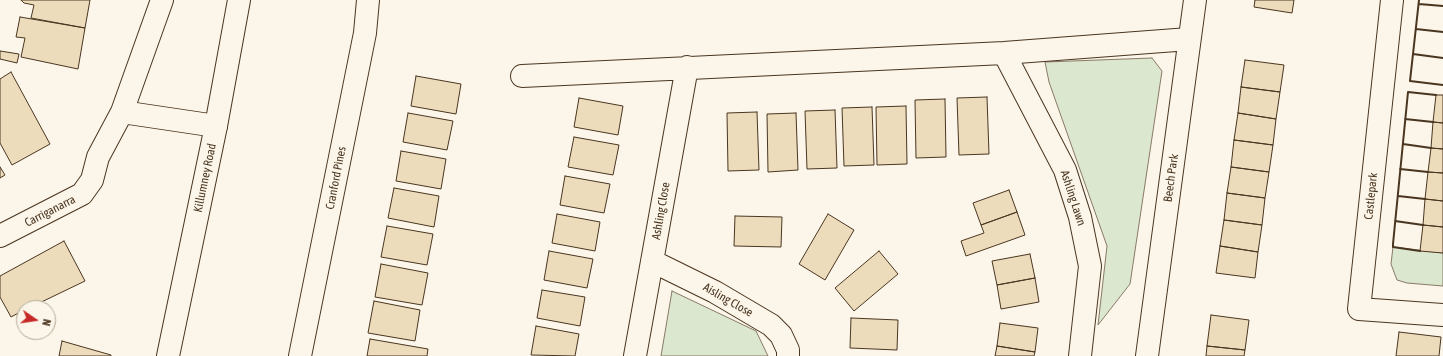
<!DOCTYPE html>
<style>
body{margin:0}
#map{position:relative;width:1443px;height:356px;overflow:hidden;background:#fbf6e9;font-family:"Asap Condensed",sans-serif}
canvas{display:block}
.north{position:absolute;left:16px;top:300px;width:40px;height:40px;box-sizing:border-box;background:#fbf6e9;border:1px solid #b4a999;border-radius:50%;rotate:103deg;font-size:11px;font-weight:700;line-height:16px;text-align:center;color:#4a3520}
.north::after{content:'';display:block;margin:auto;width:14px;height:18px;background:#c62828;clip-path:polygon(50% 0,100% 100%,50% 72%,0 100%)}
</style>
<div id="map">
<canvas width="1443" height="356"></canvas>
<div class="north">N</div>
</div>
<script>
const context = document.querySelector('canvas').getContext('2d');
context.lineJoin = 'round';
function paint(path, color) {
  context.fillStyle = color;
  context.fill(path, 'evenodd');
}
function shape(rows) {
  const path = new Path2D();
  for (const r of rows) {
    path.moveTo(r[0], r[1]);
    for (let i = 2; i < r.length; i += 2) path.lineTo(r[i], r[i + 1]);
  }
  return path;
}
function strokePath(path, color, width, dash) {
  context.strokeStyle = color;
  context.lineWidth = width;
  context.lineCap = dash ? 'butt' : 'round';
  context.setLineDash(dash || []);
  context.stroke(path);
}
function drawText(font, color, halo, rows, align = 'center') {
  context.font = font + ' "Asap Condensed",sans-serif';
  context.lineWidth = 3;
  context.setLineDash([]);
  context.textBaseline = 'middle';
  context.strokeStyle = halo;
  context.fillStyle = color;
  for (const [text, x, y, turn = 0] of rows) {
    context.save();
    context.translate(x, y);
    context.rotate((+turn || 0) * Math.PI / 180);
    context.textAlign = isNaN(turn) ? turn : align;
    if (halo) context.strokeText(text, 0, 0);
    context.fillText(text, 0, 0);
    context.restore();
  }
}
const green = shape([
 [1152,58,1162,71,1130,284,1098,325,1107,246,1049,82,1045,62,1152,58],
 [1393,247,1443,253,1443,286,1407,283,1397,280,1391,264,1393,247],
 [672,291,756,331,768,356,661,356,672,291]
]);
paint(green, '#dce7d0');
strokePath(green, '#887966', 1);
const building = shape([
 [21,0,90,0,85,28,31,18,34,5,24,3,21,0],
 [1255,0,1294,0,1292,13,1254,7,1255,0],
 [20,17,85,28,78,69,21,57,25,38,16,37,20,17],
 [0,51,19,54,17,63,0,59,0,51],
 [1245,60,1284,65,1280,92,1241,87,1245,60],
 [11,72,50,144,12,165,0,143,0,79,11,72],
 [416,76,461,84,456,114,411,106,416,76],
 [1241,87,1280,92,1276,119,1238,113,1241,87],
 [1436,95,1443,95,1443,123,1433,122,1436,95],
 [987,97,989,154,959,155,957,98,987,97],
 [579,98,623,106,618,135,574,127,579,98],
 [945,99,946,157,916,158,915,100,945,99],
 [906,106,907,164,877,165,876,107,906,106],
 [872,107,874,165,844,166,842,108,872,107],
 [835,110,837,168,807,169,805,111,835,110],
 [757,112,759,170,728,171,727,113,757,112],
 [408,113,453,121,447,150,403,142,408,113],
 [796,113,798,170,768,172,767,114,796,113],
 [1238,113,1276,119,1273,145,1234,140,1238,113],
 [1433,122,1443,123,1443,149,1431,148,1433,122],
 [574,137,619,145,613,175,568,167,574,137],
 [1234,140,1273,145,1269,172,1231,167,1234,140],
 [1431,148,1443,149,1443,173,1428,172,1431,148],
 [401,151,446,159,441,189,396,181,401,151],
 [0,167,5,175,0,178,0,167],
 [1231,167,1269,172,1265,198,1227,193,1231,167],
 [1428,172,1443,173,1443,201,1425,199,1428,172],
 [565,176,610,184,604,213,560,205,565,176],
 [394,188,439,196,434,227,388,218,394,188],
 [1009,190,1017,212,981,225,973,203,1009,190],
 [1227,193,1265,198,1262,225,1224,220,1227,193],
 [1425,199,1443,201,1443,227,1423,225,1425,199],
 [1017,212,1025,235,966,256,961,241,984,233,981,225,1017,212],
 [557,214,600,222,595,251,552,243,557,214],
 [828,214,854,230,825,280,799,264,828,214],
 [735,216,782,217,781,247,734,246,735,216],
 [1224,220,1262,225,1258,252,1220,246,1224,220],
 [1423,225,1443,227,1443,253,1420,251,1423,225],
 [387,226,433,234,427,265,381,257,387,226],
 [64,241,85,281,29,308,24,308,24,310,11,317,0,297,0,276,64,241],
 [1220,246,1258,252,1255,278,1216,273,1220,246],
 [549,251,593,259,587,288,544,280,549,251],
 [879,251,898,274,854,311,835,288,879,251],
 [1030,254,1035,278,997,285,992,261,1030,254],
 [381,264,428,273,422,305,375,297,381,264],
 [1035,278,1039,302,1001,309,997,285,1035,278],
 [542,290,585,297,580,326,537,318,542,290],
 [374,301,420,310,415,341,368,333,374,301],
 [1211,315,1249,320,1245,350,1207,346,1211,315],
 [851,318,898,320,897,350,850,348,851,318],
 [1000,323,1038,328,1035,352,997,346,1000,323],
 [536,326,579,334,575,356,531,355,536,326],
 [1399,332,1441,337,1439,356,1396,356,1399,332],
 [370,339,428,349,427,356,367,356,370,339],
 [62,341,111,355,111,356,59,356,62,341],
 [997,346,1035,352,1034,356,995,356,997,346],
 [1207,346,1245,350,1244,356,1206,356,1207,346]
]);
paint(building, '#ecdcbc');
strokePath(building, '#4a3520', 1);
const minor = shape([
 [1392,0,1359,309,1443,315],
 [1004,53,1065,170,1080,217,1090,266,1080,356],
 [522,76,1004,53,1189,39],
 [122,112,216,126],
 [0,236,82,194,92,180,98,157,122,112,162,0],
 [652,261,715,292,771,325,781,335,788,350,788,356],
 [300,356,365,33,368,0],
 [635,356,687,67],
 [1147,356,1195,0]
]);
const tertiary = shape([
 [168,356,216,126,239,0]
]);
strokePath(minor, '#4a3520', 24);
strokePath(tertiary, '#4a3520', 24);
strokePath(minor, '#fbf6e9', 22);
strokePath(tertiary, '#fbf6e9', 22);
strokePath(shape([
 [1419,0,1410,81,1443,85],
 [1419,4,1443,6],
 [1416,29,1443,32],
 [1413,54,1443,58],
 [1405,119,1433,122],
 [1403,144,1431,148],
 [1400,169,1428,172],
 [1398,196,1425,199],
 [1395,221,1423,225],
 [1420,251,1393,247,1393,244,1408,92,1436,95]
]), '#4a3520', 2);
drawText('12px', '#4a3520', '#fbf6e9', [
 ["Killumney Road",205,178,-78],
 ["Cranford Pines",336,178,-79],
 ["Beech Park",1171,178,-82],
 ["Castlepark",1371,196,-84],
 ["Ashling Lawn",1073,198,72],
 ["Carriganarra",50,211,-27],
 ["Ashling Close",661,211,-80],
 ["Aisling Close",728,300,30]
]);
</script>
